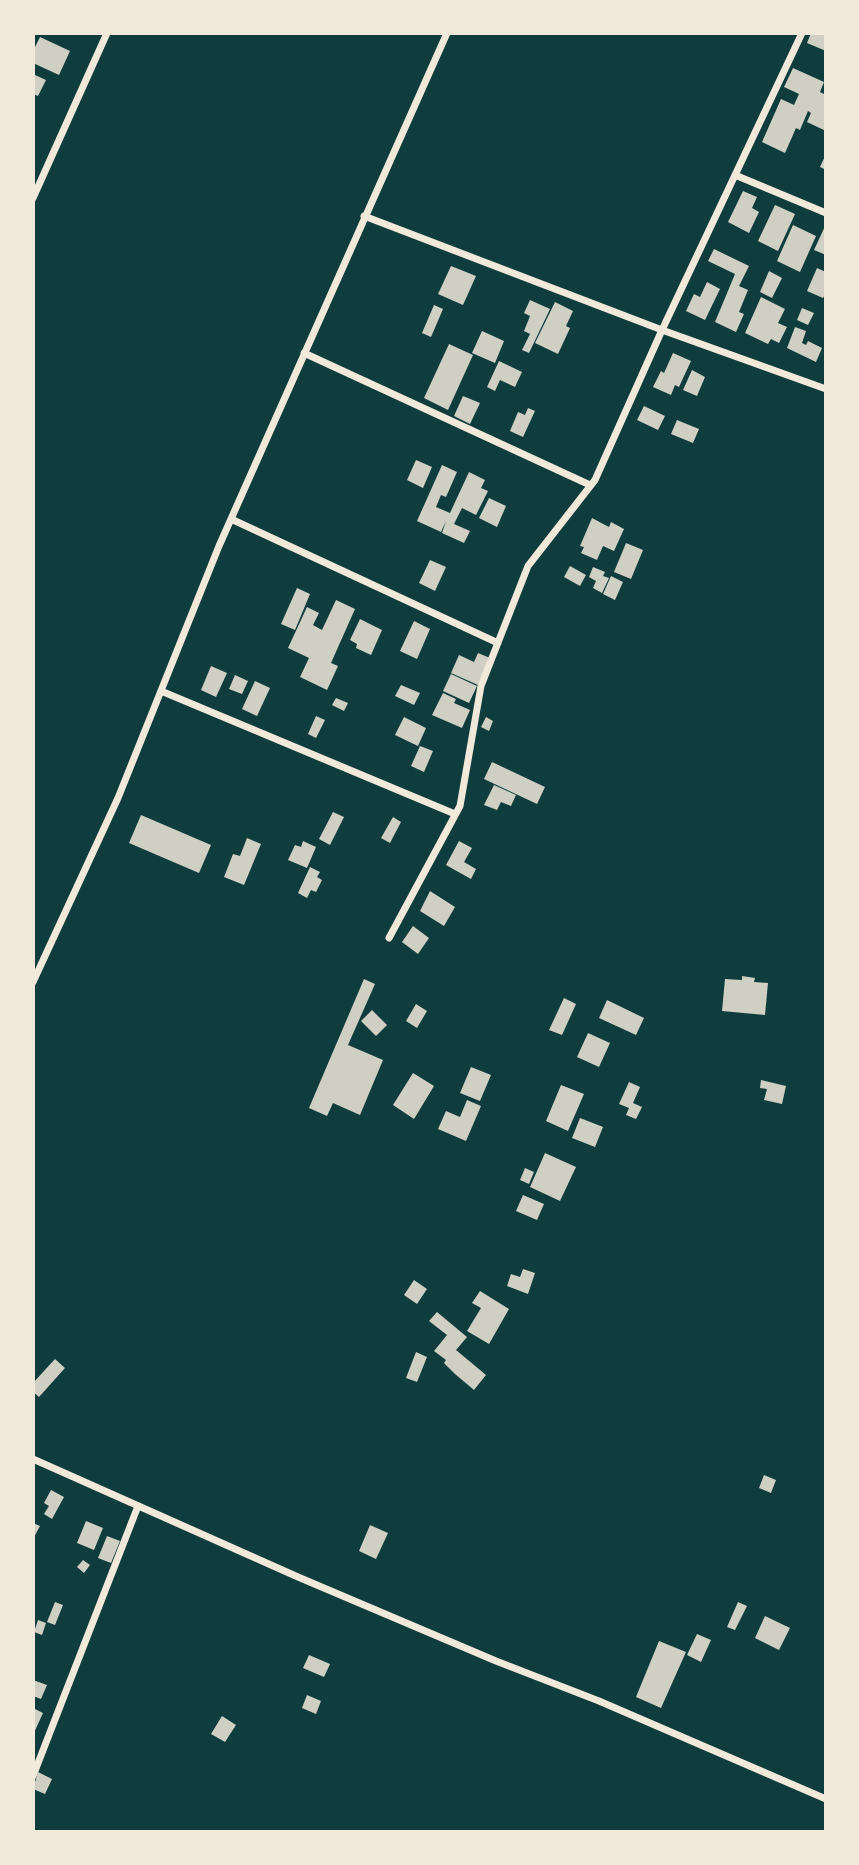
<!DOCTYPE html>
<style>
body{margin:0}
#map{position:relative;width:859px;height:1865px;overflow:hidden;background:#0f3d3e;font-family:Arial,sans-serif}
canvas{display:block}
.frame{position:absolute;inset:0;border:35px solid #f1e9da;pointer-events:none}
</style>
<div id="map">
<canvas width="859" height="1865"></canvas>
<div class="frame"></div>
</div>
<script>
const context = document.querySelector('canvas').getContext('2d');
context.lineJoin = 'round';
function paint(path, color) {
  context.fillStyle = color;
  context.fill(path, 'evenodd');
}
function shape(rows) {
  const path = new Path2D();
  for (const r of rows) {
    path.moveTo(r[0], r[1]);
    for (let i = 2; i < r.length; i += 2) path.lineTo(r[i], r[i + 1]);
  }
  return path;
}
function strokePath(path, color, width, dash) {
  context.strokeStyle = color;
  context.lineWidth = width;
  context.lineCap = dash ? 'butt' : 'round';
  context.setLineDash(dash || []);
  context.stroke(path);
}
paint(shape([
 [811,33,826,33,826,51,807,43],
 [40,37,70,51,59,75,33,63,33,51],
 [793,68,824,82,820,92,826,95,826,131,807,122,811,113,808,111,800,130,796,128,785,153,762,142,781,99,794,105,799,94,784,87],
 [33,74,46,80,38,96,33,94],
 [826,154,826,170,820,167],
 [743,191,757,197,752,208,759,212,749,233,728,222],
 [775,205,795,214,778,251,758,241],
 [826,224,826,255,814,250],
 [793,225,816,236,800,272,777,261],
 [714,249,749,266,739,286,748,290,739,312,744,314,736,332,715,322,735,274,708,261],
 [451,266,476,276,463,305,438,294],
 [817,268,826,272,826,293,823,298,807,291],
 [769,271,782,278,772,298,760,292],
 [707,282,720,289,705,320,686,311,694,294,700,297],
 [761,297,785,309,778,323,787,327,779,343,771,339,768,344,745,333],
 [530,300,550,309,529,353,522,350,530,334,524,331,530,316,524,313],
 [555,302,573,311,566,326,570,328,558,354,535,343],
 [434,305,443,309,431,337,422,333],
 [802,308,814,313,808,325,797,320],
 [795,327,806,331,802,343,806,345,808,341,822,348,816,362,787,348],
 [482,331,504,341,495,363,472,353],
 [449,344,473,355,448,410,424,398],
 [673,353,691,361,679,387,675,385,671,395,653,387,661,371,664,373],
 [499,361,522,372,515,387,500,380,495,391,487,387],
 [692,370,705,377,697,396,683,390],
 [463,396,480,403,470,424,454,416],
 [644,406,665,416,658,430,637,420],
 [528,408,535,411,523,437,510,431,518,412,525,415],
 [677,420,699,429,693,443,671,434],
 [416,460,432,467,423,488,407,480],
 [442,465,457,472,446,497,441,495,436,507,450,513,469,472,485,480,481,488,488,491,476,515,462,508,454,524,470,531,464,543,442,533,446,521,441,532,417,521],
 [489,498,506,506,497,527,479,518],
 [592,518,609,527,611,522,624,529,614,551,603,546,597,560,581,553,584,547,580,546],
 [626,543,643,550,631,579,614,572],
 [430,560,446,567,435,591,419,583],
 [570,566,586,575,580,586,564,577],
 [593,567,605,572,603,576,609,578,602,593,593,588,596,581,589,577],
 [611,576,623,582,615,600,603,594],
 [297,588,310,594,295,630,281,624],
 [336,600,355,609,331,663,338,666,327,690,300,677,309,658,288,648,307,607,319,613,313,625,322,630],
 [360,619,382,630,371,655,356,648,357,644,350,640],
 [414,621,430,629,417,659,400,651],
 [478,653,490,658,478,685,451,673,459,655,474,662],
 [211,666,227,673,216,697,201,690],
 [451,674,477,686,469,703,443,691],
 [235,675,248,681,242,694,229,689],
 [255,681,270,688,257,716,242,709],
 [401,685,420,693,414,705,395,696],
 [443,693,456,699,454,703,470,710,462,728,432,715],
 [336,698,348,703,344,711,332,705],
 [316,716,325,720,316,738,308,734],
 [404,717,426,728,418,746,395,735],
 [486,717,493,721,489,731,481,727],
 [420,746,433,751,424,772,411,766],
 [492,762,545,787,537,804,484,779],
 [494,785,516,795,511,806,501,802,497,810,484,805],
 [333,812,344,817,330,845,319,839],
 [141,815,211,845,199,873,129,843],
 [393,817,401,822,390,843,381,838],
 [247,838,261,844,244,885,224,877,233,854,240,856],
 [303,841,316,847,307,868,288,860,295,845,301,847],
 [459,841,472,848,464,862,476,869,471,879,446,865],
 [310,867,320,872,317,877,322,880,316,892,311,890,307,898,298,893],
 [430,891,455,907,444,926,420,911],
 [413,926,429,938,418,954,402,942],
 [742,976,755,978,754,982,768,983,765,1015,722,1011,725,979,742,980],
 [364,979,375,984,348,1045,383,1060,360,1115,333,1103,327,1116,309,1108],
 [564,998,576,1004,562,1035,549,1030],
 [607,1000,644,1018,636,1035,599,1018],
 [416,1004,427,1011,417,1028,406,1021],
 [372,1010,387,1025,376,1036,361,1021],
 [588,1033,610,1043,599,1067,577,1057],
 [471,1067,491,1075,480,1101,460,1093],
 [413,1073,434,1086,414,1119,393,1105],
 [761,1080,786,1086,782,1104,764,1100,767,1089,760,1088],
 [629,1082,640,1087,633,1103,642,1107,636,1119,626,1115,629,1108,619,1104],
 [561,1085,584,1094,568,1131,546,1121],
 [467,1100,481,1106,466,1141,438,1129,446,1111,460,1117],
 [580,1118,603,1127,595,1147,572,1138],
 [545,1153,576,1167,560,1201,530,1187],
 [525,1168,534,1172,529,1184,520,1180],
 [523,1195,544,1204,537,1220,516,1211],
 [523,1269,535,1273,528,1294,507,1286,511,1274,520,1277],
 [414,1280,427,1289,417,1304,404,1295],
 [480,1291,509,1309,489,1344,467,1331,481,1308,472,1303],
 [437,1312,467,1337,456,1350,486,1375,474,1390,455,1374,444,1363,446,1360,434,1351,447,1335,429,1321],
 [416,1352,427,1357,417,1382,406,1378],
 [55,1359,65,1368,39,1397,33,1392,33,1383],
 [764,1475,776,1480,771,1493,759,1488],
 [51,1490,64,1497,52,1519,44,1514,49,1506,44,1503],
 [86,1521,103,1528,94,1550,77,1543],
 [33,1523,40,1526,33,1539],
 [370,1525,388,1533,376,1559,359,1551],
 [107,1536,120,1541,111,1563,98,1558],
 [83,1560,90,1565,84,1573,77,1567],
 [55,1602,63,1605,55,1625,47,1622],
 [738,1602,747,1606,735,1630,727,1627],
 [765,1616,790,1628,779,1650,755,1638],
 [38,1620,46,1623,42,1635,34,1632],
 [697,1634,711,1640,701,1662,687,1655],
 [659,1641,686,1652,661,1708,636,1697],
 [309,1655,330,1664,324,1677,303,1668],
 [33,1680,47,1685,41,1699,33,1696],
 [307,1695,321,1701,316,1714,302,1708],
 [33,1708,43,1713,33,1735],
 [222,1716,236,1725,225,1742,211,1734],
 [38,1772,52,1779,45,1794,33,1789]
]), '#cfcfc3');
strokePath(shape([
 [735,175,826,213],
 [33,198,107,33],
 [364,216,662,330,826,389],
 [304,353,590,485],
 [231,519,498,643],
 [161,691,455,814],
 [389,938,460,806,481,686,528,566,595,480,662,330,802,33],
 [33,982,118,798,219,546,447,33],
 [33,1459,298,1577,496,1661,599,1701,826,1799],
 [33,1776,138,1506]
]), '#f1e9da', 7);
</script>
